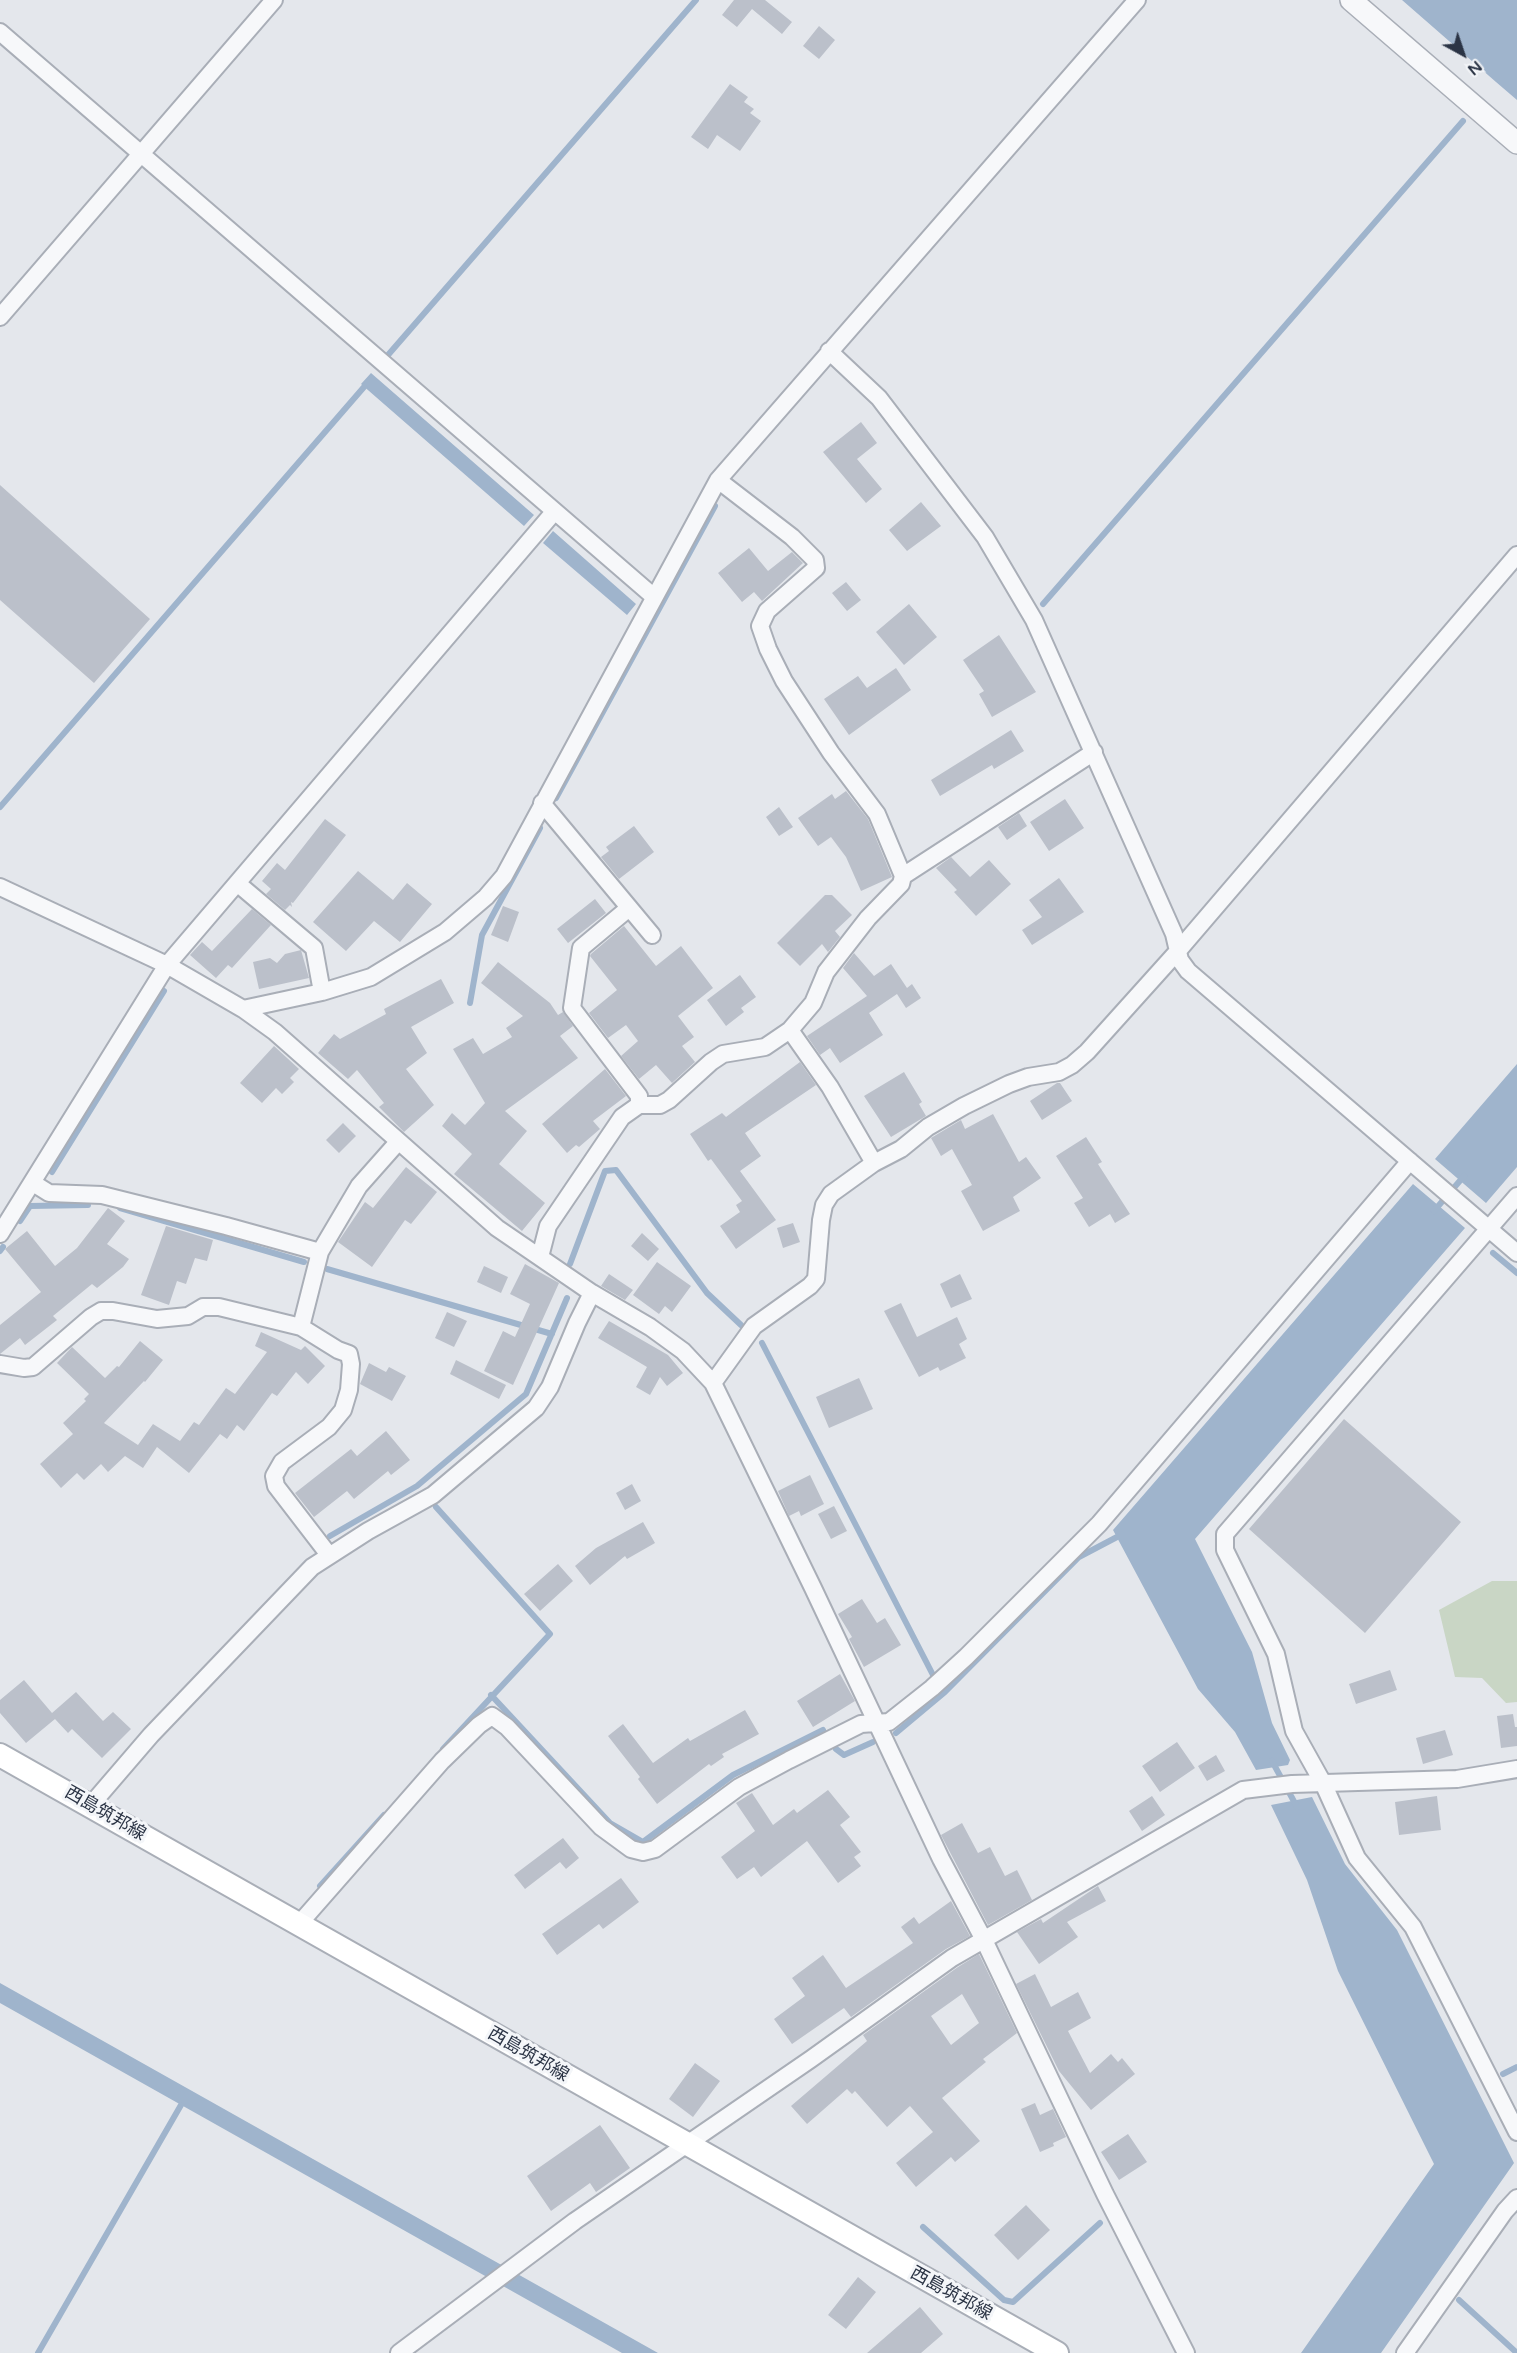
<!DOCTYPE html>
<meta charset="utf-8">
<style>
body{margin:0}
#map{position:relative;width:1517px;height:2353px;overflow:hidden;background:#e4e7ec;font-family:"Varela Round",sans-serif}
canvas{display:block}
.north{position:absolute;left:1433px;top:24px;width:60px;height:60px;-webkit-text-stroke:4px #f4f6f9;paint-order:stroke;rotate:140deg;font-size:16px;font-weight:700;line-height:24px;text-align:center;color:#2b3445}
.north::after{content:'';display:block;margin:auto;width:21px;height:27px;background:#2b3445;clip-path:polygon(50% 0,100% 100%,50% 72%,0 100%)}
</style>
<div id="map">
<canvas width="1517" height="2353"></canvas>
<div class="north">N</div>
</div>
<script>
const context = document.querySelector('canvas').getContext('2d');
context.lineJoin = 'round';
function paint(path, color) {
  context.fillStyle = color;
  context.fill(path, 'evenodd');
}
function shape(rows) {
  const path = new Path2D();
  for (const r of rows) {
    path.moveTo(r[0], r[1]);
    for (let i = 2; i < r.length; i += 2) path.lineTo(r[i], r[i + 1]);
  }
  return path;
}
function strokePath(path, color, width, dash) {
  context.strokeStyle = color;
  context.lineWidth = width;
  context.lineCap = dash ? 'butt' : 'round';
  context.setLineDash(dash || []);
  context.stroke(path);
}
function drawText(font, color, halo, rows, align = 'center') {
  context.font = font + ' "Varela Round","Noto Sans JP",sans-serif';
  context.lineWidth = 6;
  context.setLineDash([]);
  context.textBaseline = 'middle';
  context.strokeStyle = halo;
  context.fillStyle = color;
  for (const [text, x, y, turn = 0] of rows) {
    context.save();
    context.translate(x, y);
    context.rotate((+turn || 0) * Math.PI / 180);
    context.textAlign = isNaN(turn) ? turn : align;
    if (halo) context.strokeText(text, 0, 0);
    context.fillText(text, 0, 0);
    context.restore();
  }
}
paint(shape([
 [1492,1581,1517,1581,1517,1702,1506,1703,1482,1678,1455,1677,1439,1610]
]), '#c9d6c5');
paint(shape([
 [1402,0,1517,0,1517,100,1496,82],
 [371,373,534,515,524,526,361,384],
 [553,531,636,604,627,615,543,543],
 [1517,1064,1517,1167,1486,1203,1435,1159],
 [1413,1184,1465,1228,1195,1539,1252,1652,1272,1723,1290,1760,1288,1765,1256,1770,1235,1732,1198,1689,1113,1530],
 [1312,1797,1345,1864,1397,1930,1514,2163,1381,2353,1301,2353,1434,2164,1338,1971,1307,1880,1271,1805],
 [0,1983,658,2353,622,2353,0,2003]
]), '#9fb4cc');
strokePath(shape([
 [388,355,696,0],
 [1043,604,1463,121],
 [556,798,715,506],
 [0,807,364,387],
 [470,1003,482,935,540,828],
 [52,1172,164,991],
 [120,1208,304,1262],
 [1434,1211,1464,1176],
 [20,1221,30,1206,88,1205],
 [0,1251,3,1247],
 [1493,1253,1517,1273],
 [570,1264,605,1171,616,1170,707,1293,741,1325],
 [327,1269,552,1334],
 [762,1343,933,1675],
 [436,1507,550,1634,443,1749],
 [330,1536,417,1486,526,1394,567,1298],
 [491,1695,610,1823,643,1842,733,1775,823,1730],
 [896,1733,945,1692,1079,1557,1117,1537],
 [836,1749,844,1755,873,1742],
 [1272,1761,1297,1807],
 [320,1886,384,1815],
 [1503,2074,1517,2067],
 [923,2227,1004,2300,1013,2302,1100,2223],
 [1459,2300,1517,2353],
 [38,2353,181,2105]
]), '#9fb4cc', 6);
paint(shape([
 [734,0,765,0,792,22,782,34,752,9,737,27,722,15],
 [819,26,835,40,819,59,803,46],
 [730,84,748,97,744,102,754,109,750,113,761,121,740,151,717,135,708,149,691,137],
 [861,422,877,443,857,459,882,489,866,503,823,452],
 [0,485,150,619,94,683,0,600],
 [921,502,941,526,907,551,889,530],
 [749,548,768,571,792,552,803,563,762,601,754,592,742,602,718,573],
 [846,582,861,600,847,611,832,593],
 [909,604,937,637,904,665,876,632],
 [999,635,1036,692,992,717,979,694,984,691,963,660],
 [896,668,911,690,849,735,824,699,858,676,867,688],
 [1011,730,1024,751,994,769,992,765,940,796,931,780],
 [846,791,868,819,892,877,861,891,846,857,831,837,818,846,798,818,832,794,835,799],
 [1065,799,1084,828,1049,851,1030,822],
 [779,807,793,827,779,836,766,817],
 [1019,813,1027,826,1007,840,998,827],
 [325,819,346,835,293,903,291,902,292,907,290,905,285,910,266,894,271,889,262,881,277,863,285,870],
 [634,826,654,852,619,879,601,857,609,851,606,847],
 [951,857,970,877,989,860,1011,884,976,916,954,892,957,890,936,868],
 [358,871,393,900,407,883,432,904,400,942,374,921,346,951,313,922],
 [1059,878,1084,912,1032,945,1022,930,1042,917,1029,900],
 [825,895,832,895,852,915,835,931,840,937,828,952,822,944,800,966,777,943],
 [595,899,606,913,568,943,557,929],
 [503,906,519,912,508,942,491,935],
 [252,909,271,925,232,968,228,965,216,978,190,955,202,942,212,951],
 [624,926,656,966,681,946,713,988,678,1016,694,1037,682,1046,695,1062,672,1083,656,1065,639,1079,621,1056,638,1041,626,1025,608,1038,589,1013,617,990,590,956,591,954],
 [301,950,309,978,259,989,253,962,270,958,277,963,285,954],
 [854,953,874,976,891,964,907,988,912,984,921,998,906,1008,897,994,869,1013,883,1035,840,1063,830,1048,820,1055,807,1036,867,996,843,968],
 [498,962,550,1003,558,1015,563,1012,573,1026,560,1036,578,1058,505,1111,527,1131,499,1164,545,1203,522,1231,454,1174,472,1154,442,1126,452,1113,465,1125,485,1103,453,1049,473,1038,483,1054,512,1037,506,1028,523,1016,481,983],
 [740,975,756,997,741,1008,744,1012,726,1026,707,1000],
 [441,979,454,1003,411,1027,427,1053,406,1069,434,1105,404,1132,379,1107,384,1103,357,1070,348,1079,318,1053,334,1034,340,1039,386,1014,384,1009],
 [274,1046,299,1069,290,1078,294,1082,282,1094,276,1088,262,1103,240,1083],
 [800,1062,816,1085,745,1133,761,1156,740,1171,776,1220,736,1249,720,1226,740,1212,736,1205,742,1201,711,1159,708,1161,690,1134,722,1113,726,1117],
 [605,1069,626,1096,593,1121,600,1129,579,1147,576,1145,567,1153,542,1124],
 [904,1072,922,1102,919,1104,926,1116,891,1137,864,1096],
 [1057,1083,1060,1083,1072,1101,1042,1120,1030,1101],
 [993,1114,1019,1162,1026,1157,1041,1178,1013,1197,1020,1211,983,1231,961,1191,972,1185,952,1149,941,1156,931,1138,961,1120,965,1129],
 [343,1123,356,1136,339,1153,326,1140],
 [1086,1137,1102,1162,1098,1164,1130,1214,1115,1223,1110,1214,1089,1227,1074,1203,1083,1198,1056,1156],
 [406,1167,437,1192,411,1224,405,1220,372,1267,338,1242,365,1202,373,1208],
 [108,1208,125,1221,107,1244,129,1259,123,1267,97,1288,92,1284,53,1316,57,1320,25,1345,20,1338,0,1354,0,1325,41,1292,5,1249,27,1231,55,1266,77,1248],
 [793,1223,800,1242,783,1248,777,1228],
 [166,1226,213,1240,207,1261,195,1258,186,1284,177,1281,169,1305,141,1295],
 [642,1233,659,1249,648,1261,631,1246],
 [657,1262,691,1286,672,1312,665,1306,659,1314,633,1295],
 [525,1264,559,1283,513,1385,484,1371,503,1331,515,1337,530,1304,510,1294],
 [484,1266,508,1277,501,1293,477,1282],
 [609,1274,633,1290,625,1300,601,1286],
 [960,1274,972,1299,951,1308,940,1284],
 [901,1303,917,1337,957,1317,967,1339,959,1344,966,1358,940,1371,938,1367,919,1377,884,1311],
 [447,1312,467,1321,454,1347,435,1338],
 [609,1321,668,1355,683,1373,667,1386,660,1377,650,1395,636,1387,647,1367,598,1338],
 [261,1332,301,1350,305,1346,325,1366,308,1384,296,1372,277,1396,272,1393,244,1431,237,1425,227,1439,220,1434,189,1473,157,1447,143,1468,125,1456,108,1472,101,1464,84,1480,77,1473,61,1488,40,1464,73,1434,63,1423,86,1401,84,1399,89,1394,57,1363,72,1347,105,1378,117,1366,119,1367,140,1341,163,1360,145,1382,144,1381,104,1423,138,1445,153,1424,180,1441,194,1422,199,1425,226,1388,235,1394,267,1352,255,1346],
 [456,1360,506,1385,499,1399,450,1374],
 [369,1363,386,1372,389,1367,406,1376,392,1401,360,1384],
 [859,1378,873,1409,829,1428,816,1397],
 [1344,1419,1461,1522,1365,1633,1249,1529],
 [386,1431,410,1460,391,1475,388,1471,354,1499,347,1491,314,1517,295,1493,351,1449,357,1456],
 [810,1475,824,1504,801,1516,799,1511,789,1516,778,1491],
 [632,1484,641,1501,625,1510,616,1493],
 [834,1506,847,1531,831,1539,818,1514],
 [643,1522,655,1543,627,1559,625,1556,590,1585,575,1566,596,1548],
 [558,1564,573,1581,540,1611,524,1594],
 [862,1599,877,1623,885,1618,901,1645,864,1667,849,1639,852,1637,838,1614],
 [1390,1670,1397,1690,1356,1704,1349,1684],
 [840,1674,855,1701,813,1727,797,1701],
 [24,1680,52,1713,76,1692,103,1721,113,1712,131,1729,102,1758,72,1729,68,1733,55,1719,26,1743,0,1713,0,1700],
 [745,1710,759,1734,722,1754,724,1757,711,1766,709,1764,657,1804,638,1779,640,1777,608,1736,623,1724,653,1763,688,1738,690,1741],
 [1513,1714,1515,1727,1517,1727,1517,1746,1501,1748,1497,1716],
 [1445,1730,1453,1755,1423,1764,1416,1738],
 [1177,1742,1195,1768,1160,1792,1142,1766],
 [1216,1755,1225,1771,1207,1781,1198,1766],
 [828,1790,850,1817,840,1825,861,1852,854,1857,861,1866,838,1883,807,1841,761,1877,754,1867,737,1879,721,1857,755,1831,736,1803,752,1793,773,1825,794,1809,797,1813],
 [1152,1796,1165,1815,1142,1831,1129,1811],
 [1437,1796,1441,1830,1399,1835,1395,1802],
 [962,1823,978,1853,990,1847,1005,1876,1017,1870,1032,1900,988,1925,941,1835],
 [563,1838,579,1858,566,1869,560,1862,525,1889,514,1875],
 [621,1878,639,1902,603,1929,599,1924,557,1955,542,1934],
 [1098,1886,1106,1901,1067,1922,1078,1937,1039,1964,1017,1932,1041,1919,1043,1923],
 [951,1901,970,1936,946,1949,851,2017,844,2008,792,2044,774,2019,805,1996,792,1978,823,1955,846,1988,913,1943,901,1927,914,1917,919,1924],
 [979,1954,1017,2033,983,2059,986,2062,942,2098,980,2141,955,2162,951,2157,916,2187,896,2163,933,2132,910,2106,887,2127,855,2091,852,2094,847,2089,807,2124,791,2106,867,2041,863,2035,958,1967],
 [962,1994,979,2023,951,2045,931,2016],
 [1035,1974,1051,2007,1078,1992,1091,2018,1068,2031,1090,2073,1111,2054,1118,2062,1122,2058,1135,2074,1091,2110,1059,2071,1016,1984],
 [695,2063,720,2081,693,2117,669,2099],
 [1035,2103,1040,2115,1053,2109,1066,2137,1053,2143,1054,2146,1040,2152,1021,2109],
 [600,2125,630,2168,596,2192,590,2183,551,2211,527,2176],
 [1128,2134,1147,2162,1119,2180,1101,2152],
 [1026,2205,1050,2230,1018,2260,994,2235],
 [858,2277,876,2292,846,2329,828,2315],
 [920,2307,943,2334,921,2353,867,2353]
]), '#bbc0ca');
const minor = shape([
 [0,32,653,596],
 [0,317,274,0],
 [829,351,879,398,985,537,1034,620,1174,934,1180,960,1188,971,1517,1253],
 [542,803,652,935],
 [903,876,1094,752],
 [237,883,314,948,322,992],
 [0,887,167,965,243,1009,275,1032,497,1228,592,1293,650,1327,683,1351,713,1383,813,1588,941,1859,984,1940,1105,2194,1186,2353],
 [629,908,581,948,572,1008,639,1096,639,1105],
 [243,1009,322,992,371,977,445,932,486,897,504,876,718,480,1137,0],
 [790,1030,830,1087,874,1163],
 [33,1183,49,1193,102,1195,226,1226,320,1252],
 [1517,1196,1225,1534,1225,1550,1276,1654,1294,1731,1323,1783,1357,1858,1413,1927,1517,2132],
 [0,1234,167,965,554,512],
 [540,1257,548,1226,622,1117,639,1105,660,1105,669,1100,711,1062,723,1054,765,1047,790,1030,813,1003,826,972,868,918,901,884,903,876,877,814,831,753,784,681,768,649,760,626,767,611,816,568,815,560,792,537,718,480],
 [301,1327,320,1252,359,1186,398,1142],
 [0,1364,24,1368,33,1367,91,1317,101,1311,113,1311,157,1319,188,1316,203,1307,219,1307,301,1327,338,1350,349,1354,351,1364,349,1390,343,1410,329,1427,282,1462,274,1476,276,1486,329,1555],
 [713,1383,754,1326,810,1286,816,1279,821,1220,824,1205,831,1194,874,1163,901,1149,928,1127,964,1106,1009,1084,1028,1077,1059,1072,1072,1065,1087,1052,1177,952,1517,555],
 [90,1806,151,1735,312,1567,368,1531,433,1495,536,1408,550,1387,577,1323,592,1293],
 [299,1924,442,1761,479,1725,492,1716,507,1727,601,1827,631,1849,643,1852,655,1849,739,1787,789,1760,861,1724,889,1722,932,1688,966,1657,1099,1524,1410,1161],
 [399,2353,575,2221,811,2059,952,1958,1243,1790,1292,1784,1457,1779,1517,1769],
 [1405,2353,1505,2211,1517,2198]
]);
const tertiary = shape([
 [1351,0,1517,143]
]);
const secondary = shape([
 [0,1755,1057,2353]
]);
strokePath(minor, '#a9aeb7', 20);
strokePath(tertiary, '#a9aeb7', 24);
strokePath(secondary, '#a9aeb7', 26);
strokePath(minor, '#f7f8fa', 16);
strokePath(tertiary, '#f7f8fa', 21);
strokePath(secondary, '#fff', 22);
drawText('18px', '#2b3445', '#f4f6f9', [
 ["西島筑邦線",105,1814,30],
 ["西島筑邦線",528,2055,30],
 ["西島筑邦線",951,2294,29]
]);
</script>
